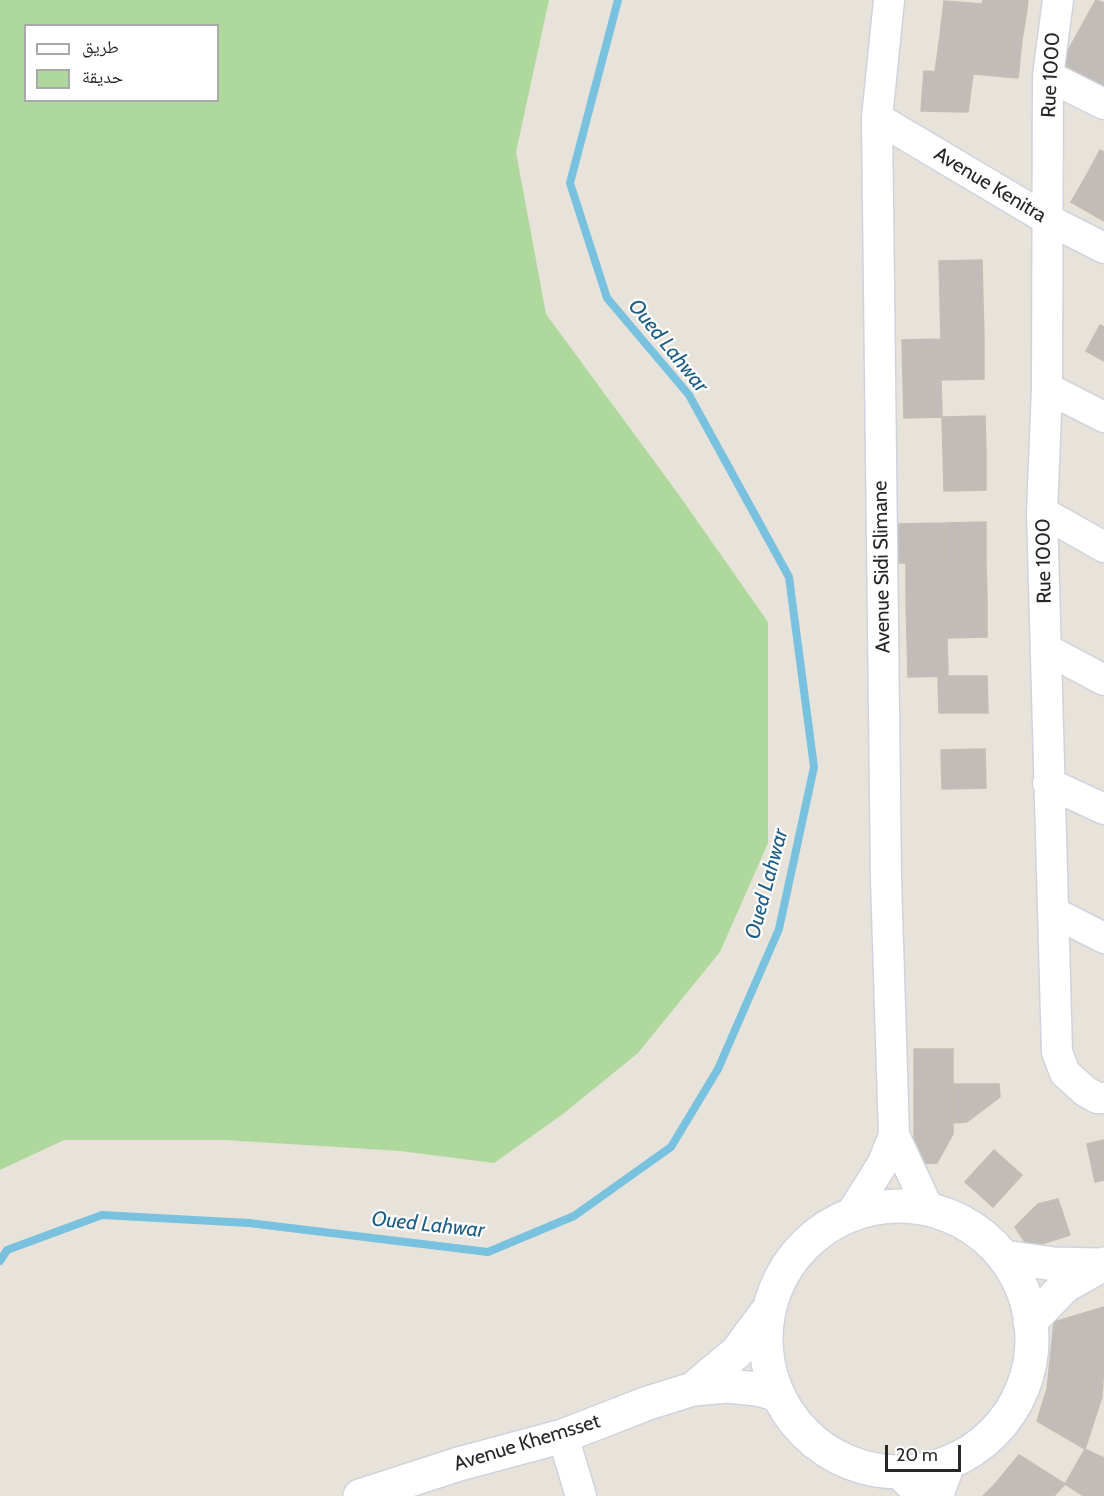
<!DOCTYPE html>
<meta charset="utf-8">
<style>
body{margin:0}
#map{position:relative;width:1104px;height:1496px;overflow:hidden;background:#e8e3da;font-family:Cabin,"Noto Naskh Arabic",sans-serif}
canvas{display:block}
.legend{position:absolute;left:24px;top:24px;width:195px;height:78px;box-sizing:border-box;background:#fff;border:2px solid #a9a9a9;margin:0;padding:8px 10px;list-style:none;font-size:18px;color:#272727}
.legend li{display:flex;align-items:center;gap:12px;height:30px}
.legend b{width:30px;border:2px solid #a9a9a9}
.scale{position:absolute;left:885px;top:1445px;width:76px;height:27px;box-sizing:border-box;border:3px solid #272727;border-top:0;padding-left:8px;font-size:18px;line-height:21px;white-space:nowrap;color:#272727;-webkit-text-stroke:4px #fff;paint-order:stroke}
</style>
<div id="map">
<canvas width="1104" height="1496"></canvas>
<ul class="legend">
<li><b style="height:8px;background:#fff"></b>طريق</li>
<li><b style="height:16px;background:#afd99c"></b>حديقة</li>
</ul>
<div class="scale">20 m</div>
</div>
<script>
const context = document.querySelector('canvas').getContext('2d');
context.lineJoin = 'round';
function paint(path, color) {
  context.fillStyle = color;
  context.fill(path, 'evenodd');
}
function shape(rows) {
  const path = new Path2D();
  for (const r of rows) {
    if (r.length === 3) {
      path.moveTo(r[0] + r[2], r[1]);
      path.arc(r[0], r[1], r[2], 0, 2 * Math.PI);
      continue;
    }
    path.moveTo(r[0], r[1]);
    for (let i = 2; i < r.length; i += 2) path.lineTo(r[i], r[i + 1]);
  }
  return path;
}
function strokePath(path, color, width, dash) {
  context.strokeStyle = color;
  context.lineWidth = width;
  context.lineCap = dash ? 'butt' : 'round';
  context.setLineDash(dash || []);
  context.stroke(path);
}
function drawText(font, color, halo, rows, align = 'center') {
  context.font = font + ' Cabin,sans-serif';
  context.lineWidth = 4.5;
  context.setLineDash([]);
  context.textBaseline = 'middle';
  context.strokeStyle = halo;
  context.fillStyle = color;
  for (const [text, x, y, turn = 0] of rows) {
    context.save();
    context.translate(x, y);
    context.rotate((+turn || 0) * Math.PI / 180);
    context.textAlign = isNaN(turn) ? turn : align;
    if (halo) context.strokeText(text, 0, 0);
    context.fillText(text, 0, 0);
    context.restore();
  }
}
paint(shape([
 [0,0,549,0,516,152,546,314,679,495,768,622,768,843,720,952,638,1053,563,1114,494,1163,400,1151,224,1140,64,1140,0,1170],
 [26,26,218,26,218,100,26,100]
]), '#afd99c');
strokePath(shape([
 [0,1261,7,1250,102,1215,249,1223,488,1252,574,1216,671,1147,718,1069,779,929,814,767,789,577,689,395,607,298,570,183,618,0]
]), '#78c1df', 8);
const building = shape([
 [983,0,1028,0,1027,9,982,4,983,0],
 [1096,0,1104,3,1104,37,1082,25,1096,0],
 [944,1,982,4,977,37,940,36,944,1],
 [982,4,1027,9,1022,40,977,37,982,4],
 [1082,25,1104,37,1104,43,1085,76,1061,63,1082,25],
 [940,36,977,37,973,74,935,72,940,36],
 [977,37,1022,40,1018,78,973,74,977,37],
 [1104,43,1104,87,1085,76,1104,43],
 [924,71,973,74,968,112,921,111,924,71],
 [1100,150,1104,152,1104,186,1086,176,1100,150],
 [1086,176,1104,186,1104,221,1071,202,1086,176],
 [982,260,983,301,940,302,939,261,982,260],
 [983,301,984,339,941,339,940,302,983,301],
 [1100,325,1104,327,1104,361,1086,351,1100,325],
 [941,339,941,380,903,380,902,340,941,339],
 [941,339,984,339,984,379,941,380,941,339],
 [903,380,941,380,942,417,904,418,903,380],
 [985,416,986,452,943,453,942,417,985,416],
 [986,452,986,490,944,491,943,453,986,452],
 [986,522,986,562,945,562,945,523,986,522],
 [945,523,945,562,897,563,896,524,945,523],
 [945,562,946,598,906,599,906,563,945,562],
 [945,562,986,562,987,597,946,598,945,562],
 [987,597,987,637,947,638,946,598,987,597],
 [946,598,947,638,907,638,906,599,946,598],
 [907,638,947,638,948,676,908,677,907,638],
 [938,676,987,676,988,713,939,713,938,676],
 [985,749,986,788,942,789,941,750,985,749],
 [914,1049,953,1049,953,1084,914,1084,914,1049],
 [914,1084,953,1084,953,1123,914,1123,914,1084],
 [953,1084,999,1084,1000,1097,967,1122,953,1123,953,1084],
 [914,1123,953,1123,953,1134,937,1163,914,1164,914,1123],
 [1104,1140,1104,1180,1095,1182,1087,1144,1104,1140],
 [994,1150,1022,1175,993,1207,965,1182,994,1150],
 [1058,1199,1070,1235,1029,1248,1015,1227,1038,1204,1058,1199],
 [1104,1307,1104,1364,1054,1322,1104,1307],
 [1054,1322,1104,1364,1102,1397,1047,1389,1054,1322],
 [1047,1389,1102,1397,1085,1449,1037,1421,1047,1389],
 [1085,1449,1104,1458,1104,1496,1084,1496,1065,1484,1085,1449],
 [1019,1455,1065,1484,1054,1496,1007,1496,995,1484,1019,1455],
 [995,1484,1007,1496,983,1496,995,1484]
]);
paint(building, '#c1bcb7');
strokePath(building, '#c3beb4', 1.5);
const street = shape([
 [889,0,877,118,886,879,894,1135,929,1210],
 [1058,0,1048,76,1047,388,1042,512,1057,1052,1065,1073,1085,1091,1097,1098,1104,1098],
 [1048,76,1104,104],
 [877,118,1047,219,1104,248],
 [1047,388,1104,417],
 [1042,512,1104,547],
 [1046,649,1104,680],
 [1048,783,1104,809],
 [1053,912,1104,938],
 [850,1216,883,1163,894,1135],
 [563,1436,581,1496],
 [897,1471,921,1496],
 [938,1496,951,1460]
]);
const secondary = shape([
 [899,1339,133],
 [1004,1257,1054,1264,1098,1265],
 [1030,1322,1065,1286,1104,1264],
 [693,1389,737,1352,768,1310],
 [360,1496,459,1464,563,1436,648,1403,693,1389,728,1386,757,1389,778,1395]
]);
strokePath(street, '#d0d2df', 33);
strokePath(secondary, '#d0d2df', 36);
strokePath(street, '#fff', 30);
strokePath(secondary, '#fff', 33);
drawText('20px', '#272727', '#fff', [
 ["Rue 1000",1051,75,-87],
 ["Avenue Kenitra",990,185,31],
 ["Rue 1000",1044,561,-91],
 ["Avenue Sidi Slimane",882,567,-91],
 ["Avenue Khemsset",527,1443,-17]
]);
drawText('italic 21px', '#1c5e86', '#fff', [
 ["Oued Lahwar",668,346,51],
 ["Oued Lahwar",767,884,-75],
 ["Oued Lahwar",428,1225,6]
]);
</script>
